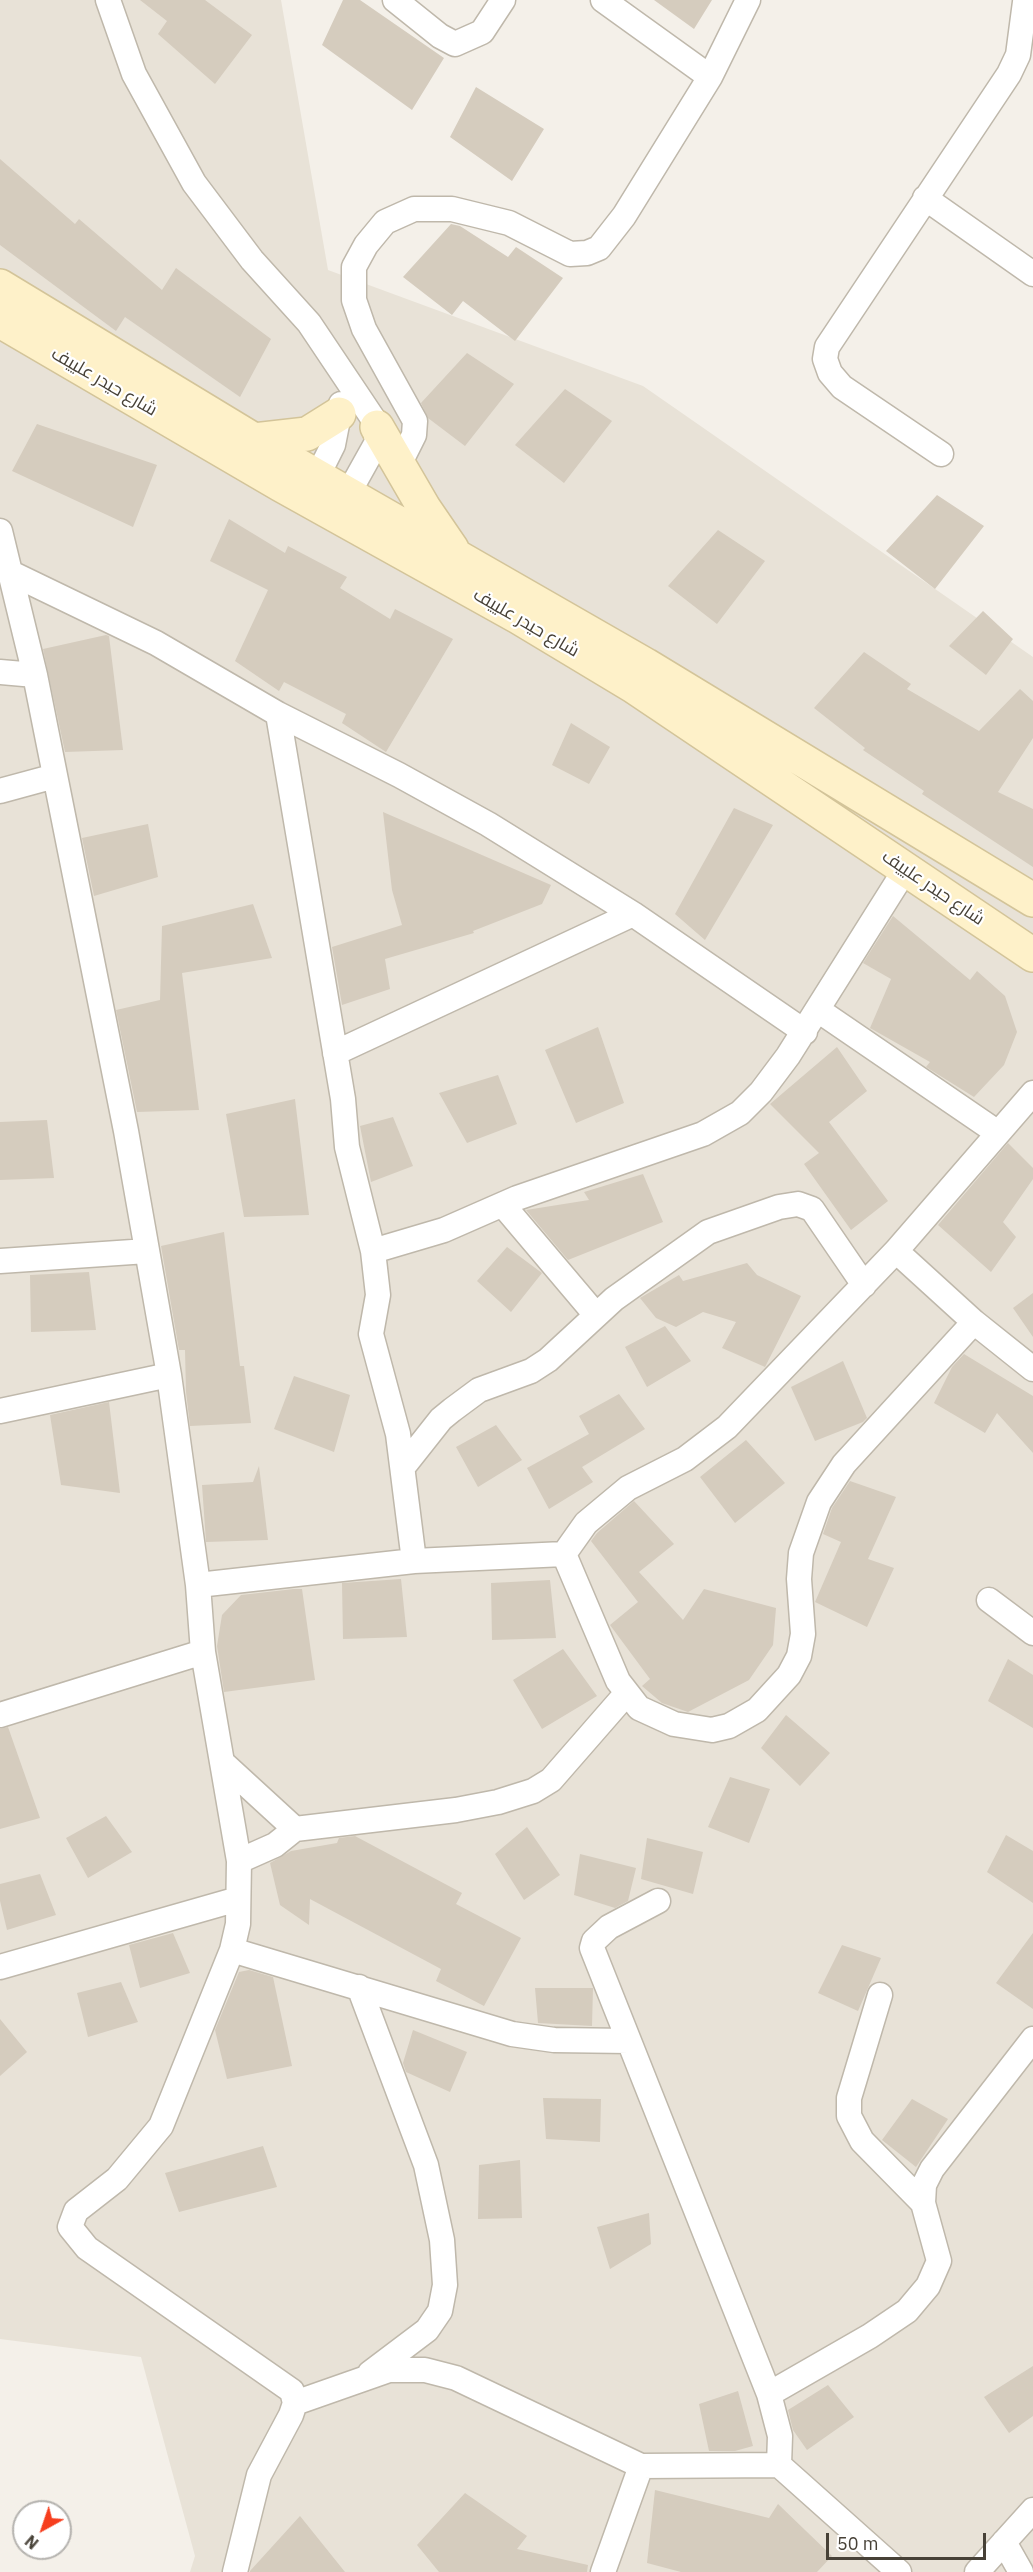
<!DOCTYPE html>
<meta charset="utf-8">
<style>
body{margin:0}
#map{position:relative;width:1033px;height:2572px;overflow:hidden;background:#f4f0e9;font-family:"IBM Plex Sans",sans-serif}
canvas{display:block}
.north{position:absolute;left:12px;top:2500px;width:60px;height:60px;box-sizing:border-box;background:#fff;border:2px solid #b5b3af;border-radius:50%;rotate:220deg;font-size:16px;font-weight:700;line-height:24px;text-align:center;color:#474137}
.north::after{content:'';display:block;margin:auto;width:21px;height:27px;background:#f63e1e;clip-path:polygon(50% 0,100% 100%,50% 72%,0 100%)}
.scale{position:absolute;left:826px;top:2533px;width:160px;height:27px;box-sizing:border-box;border:3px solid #474137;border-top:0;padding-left:8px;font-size:18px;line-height:21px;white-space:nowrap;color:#474137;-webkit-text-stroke:4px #fff;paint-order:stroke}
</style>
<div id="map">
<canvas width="1033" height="2572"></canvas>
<div class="north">N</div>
<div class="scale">50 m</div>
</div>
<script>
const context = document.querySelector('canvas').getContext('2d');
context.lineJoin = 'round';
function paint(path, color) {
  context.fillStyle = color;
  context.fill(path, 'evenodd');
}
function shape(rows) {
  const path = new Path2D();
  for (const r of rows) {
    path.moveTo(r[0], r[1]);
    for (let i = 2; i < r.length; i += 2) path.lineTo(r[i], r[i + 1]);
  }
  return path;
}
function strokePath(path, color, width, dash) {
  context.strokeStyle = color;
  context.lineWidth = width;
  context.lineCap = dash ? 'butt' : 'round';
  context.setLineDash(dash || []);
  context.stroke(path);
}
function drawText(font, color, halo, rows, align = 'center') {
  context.font = font + ' "IBM Plex Sans",Cairo,sans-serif';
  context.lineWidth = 4.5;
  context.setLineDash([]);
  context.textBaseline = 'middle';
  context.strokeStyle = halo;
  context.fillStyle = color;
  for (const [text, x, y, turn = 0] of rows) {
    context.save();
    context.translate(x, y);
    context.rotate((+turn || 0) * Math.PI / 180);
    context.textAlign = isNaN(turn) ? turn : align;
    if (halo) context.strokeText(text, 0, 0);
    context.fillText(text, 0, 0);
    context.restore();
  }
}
paint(shape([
 [0,0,281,0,328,270,643,386,1033,657,1033,2572,190,2572,195,2556,141,2357,0,2339]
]), '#e8e2d7');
paint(shape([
 [140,0,205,0,252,35,215,84,158,34,167,21],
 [343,0,360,0,444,58,412,110,322,45],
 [654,0,712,0,694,29],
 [476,87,544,129,512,181,450,137],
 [0,159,75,224,79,219,162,290,176,268,271,339,240,397,125,317,116,331,0,245],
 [451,224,460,226,508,257,516,247,563,278,515,341,463,301,452,315,403,277],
 [467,353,514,384,465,446,428,418,421,403],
 [565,389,612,421,564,483,515,445],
 [37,424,157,465,133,527,12,471],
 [937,495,984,526,935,589,886,551],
 [229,519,285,553,288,546,347,577,340,588,390,619,395,609,453,639,386,752,342,723,346,714,284,682,279,691,235,661,268,590,210,561],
 [718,530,765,561,717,624,668,586],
 [983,611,1013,639,986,675,949,646],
 [106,635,109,636,123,750,65,752,43,649],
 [864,652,911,684,907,689,979,731,1020,689,1033,701,1033,738,998,792,1033,809,1033,867,922,794,924,791,863,750,865,748,814,708],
 [571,723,610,747,589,784,552,765],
 [734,808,773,825,705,940,675,914],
 [383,812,551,885,542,904,473,931,474,933,385,959,390,989,342,1005,332,947,402,925,392,890],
 [148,824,158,877,94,896,82,838],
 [253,904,272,958,182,973,199,1110,137,1112,116,1010,160,1000,162,926],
 [893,916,970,980,977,971,1005,996,1017,1032,1004,1065,974,1097,926,1067,930,1062,870,1028,891,979,863,963],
 [598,1027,624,1103,576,1123,545,1050],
 [837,1047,867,1091,829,1122,888,1201,851,1230,804,1164,819,1153,770,1104],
 [498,1075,517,1124,467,1143,439,1093],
 [295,1099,309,1215,244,1217,226,1114],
 [393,1117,413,1166,371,1182,360,1126],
 [47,1120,54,1178,0,1180,0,1122],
 [1008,1143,1033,1168,1033,1179,1003,1222,1016,1237,991,1272,938,1225],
 [643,1174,663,1222,568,1260,526,1210,589,1200,584,1192],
 [224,1232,240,1366,244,1366,251,1423,190,1426,186,1392,185,1350,179,1350,161,1246],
 [507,1247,542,1273,511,1312,477,1281],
 [747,1263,757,1275,801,1296,765,1367,722,1348,736,1322,703,1312,676,1327,656,1318,640,1298,679,1275,683,1281],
 [89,1272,96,1330,31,1332,30,1275],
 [1033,1293,1033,1337,1013,1308],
 [665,1326,691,1361,647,1387,625,1347],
 [964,1354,1033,1396,1033,1453,997,1413,985,1433,934,1403,952,1367],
 [843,1361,867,1418,863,1422,815,1441,791,1387],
 [294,1376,350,1395,334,1452,274,1429],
 [619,1394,645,1429,582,1467,593,1482,549,1509,527,1468,589,1434,579,1416],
 [109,1402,120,1493,61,1485,50,1415],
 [496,1425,522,1460,478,1487,456,1447],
 [746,1440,785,1483,735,1523,700,1477],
 [259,1466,268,1540,206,1542,202,1485,253,1482],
 [850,1481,896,1497,868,1559,894,1568,867,1627,815,1602,841,1542,823,1534,832,1508],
 [634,1501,674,1544,639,1572,683,1620,704,1589,776,1608,773,1645,749,1680,688,1712,662,1703,642,1686,650,1679,610,1625,638,1602,591,1541,597,1533],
 [401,1579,407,1637,343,1639,342,1583],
 [550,1580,556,1638,492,1640,491,1583],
 [294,1589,302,1589,315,1680,224,1692,217,1646,222,1615,241,1595],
 [563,1649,597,1696,542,1729,513,1680],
 [1008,1659,1033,1675,1033,1728,988,1701],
 [786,1715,830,1753,800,1786,761,1748],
 [8,1727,40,1818,0,1829,0,1729],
 [730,1777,770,1789,749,1843,708,1827],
 [106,1816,132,1852,88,1878,66,1838],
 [527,1827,560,1875,524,1900,495,1854],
 [1006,1835,1033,1851,1033,1903,987,1872],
 [355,1836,462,1893,456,1904,521,1938,484,2006,436,1981,441,1969,310,1899,309,1925,280,1905,270,1863,291,1851,337,1843,339,1838],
 [647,1838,703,1852,693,1894,641,1879],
 [580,1854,636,1868,628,1901,615,1908,574,1895],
 [40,1874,56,1915,7,1930,0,1901,0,1884],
 [173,1933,190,1973,140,1988,129,1945],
 [1033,1933,1033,2009,996,1983],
 [842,1945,881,1958,858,2011,818,1993],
 [249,1970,273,1977,292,2066,227,2079,215,2030,239,1972],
 [121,1982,138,2022,88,2037,77,1993],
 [535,1988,593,1988,592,2026,538,2023],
 [0,2019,27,2052,0,2076],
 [413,2030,467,2052,450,2092,406,2072,403,2063],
 [543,2098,601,2099,600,2142,546,2139],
 [912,2099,948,2119,916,2167,882,2140],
 [263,2146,277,2187,179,2212,165,2173],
 [520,2160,522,2218,478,2219,479,2165],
 [649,2213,651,2244,610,2269,597,2227],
 [1033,2366,1033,2416,1009,2433,984,2397],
 [828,2385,854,2417,807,2450,793,2430,788,2410],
 [738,2391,753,2446,735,2451,709,2451,699,2404],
 [655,2490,769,2518,778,2504,832,2556,817,2572,681,2572,647,2563],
 [465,2493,527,2536,517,2549,588,2565,587,2572,439,2572,417,2545],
 [300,2516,345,2572,250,2572,250,2571]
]), '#d5ccbe');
const street = shape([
 [108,0,134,74,194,183,252,260,309,323,374,420,377,442,348,494],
 [395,0,440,36,455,44,482,32,503,0],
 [603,0,710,77],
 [925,198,1033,274],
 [941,454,842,387,830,373,825,359,827,347,1009,74,1018,55,1025,2],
 [399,465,414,435,415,421,364,329,354,300,354,267,366,245,385,222,414,209,452,209,509,223,570,254,587,253,599,248,624,216,710,77,748,0],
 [317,477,333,445,341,404],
 [0,531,35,675,126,1131,169,1375,198,1585,203,1652,239,1861,238,1924,232,1950,161,2126,117,2179,76,2211,70,2227,87,2248,292,2391,295,2403,291,2415,259,2475,235,2572],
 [9,572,156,643,278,714,399,775,488,824,633,914,805,1032],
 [0,672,35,675],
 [278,714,343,1099,347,1147,373,1251],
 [0,791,55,776],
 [818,1010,998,1133],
 [335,1053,633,914],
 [503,1205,596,1315],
 [0,1261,147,1251],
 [974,1322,1033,1369],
 [0,1411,169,1375],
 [403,1467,441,1419,452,1410,479,1390,531,1371,548,1360,614,1299,708,1232,779,1207,798,1204,812,1209,864,1285],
 [564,1554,618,1681,639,1708,674,1724,712,1730,729,1726,757,1710,789,1675,799,1656,803,1634,799,1579,801,1553,819,1502,844,1464,974,1322,896,1251],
 [564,1554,586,1523,628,1488,685,1459,727,1427,896,1251,1033,1093],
 [414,1561,398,1434,371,1334,378,1295,373,1251,444,1230,517,1198,703,1134,740,1113,761,1092,788,1056,905,870],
 [198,1585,414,1561,564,1554],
 [989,1600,1033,1633],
 [0,1715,203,1652],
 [223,1763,295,1829],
 [239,1861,275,1845,295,1829,456,1810,498,1802,533,1791,551,1780,626,1694],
 [232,1950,512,2034,554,2040,629,2041,769,2394,780,2436,779,2465,899,2572],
 [0,1967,238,1899],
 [359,1987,426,2165,442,2240,445,2285,440,2311,427,2330,370,2373],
 [880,1995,849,2098,849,2116,862,2141,923,2203],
 [629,2041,592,1948,594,1941,609,1927,658,1901],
 [769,2394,870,2336,907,2311,928,2286,939,2261,923,2203,924,2185,932,2169,1033,2039],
 [295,2403,389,2370,425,2370,456,2378,641,2466,779,2465],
 [1004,2542,1021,2572],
 [603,2572,641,2466],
 [977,2572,1033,2510]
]);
const secondary = shape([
 [0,286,254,440,646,665,1033,900],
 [0,321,281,485,520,618,633,686,1033,955],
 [377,427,424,508,452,549],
 [254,440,307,434,339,414]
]);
strokePath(street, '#bfb8ab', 27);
strokePath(secondary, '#d3c499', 36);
strokePath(street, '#fff', 24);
strokePath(secondary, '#fef1c9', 33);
drawText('18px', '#474137', '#fff', [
 ["شارع حيدر علييف",104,382,30],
 ["شارع حيدر علييف",526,623,30],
 ["شارع حيدر علييف",933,888,34]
]);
</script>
